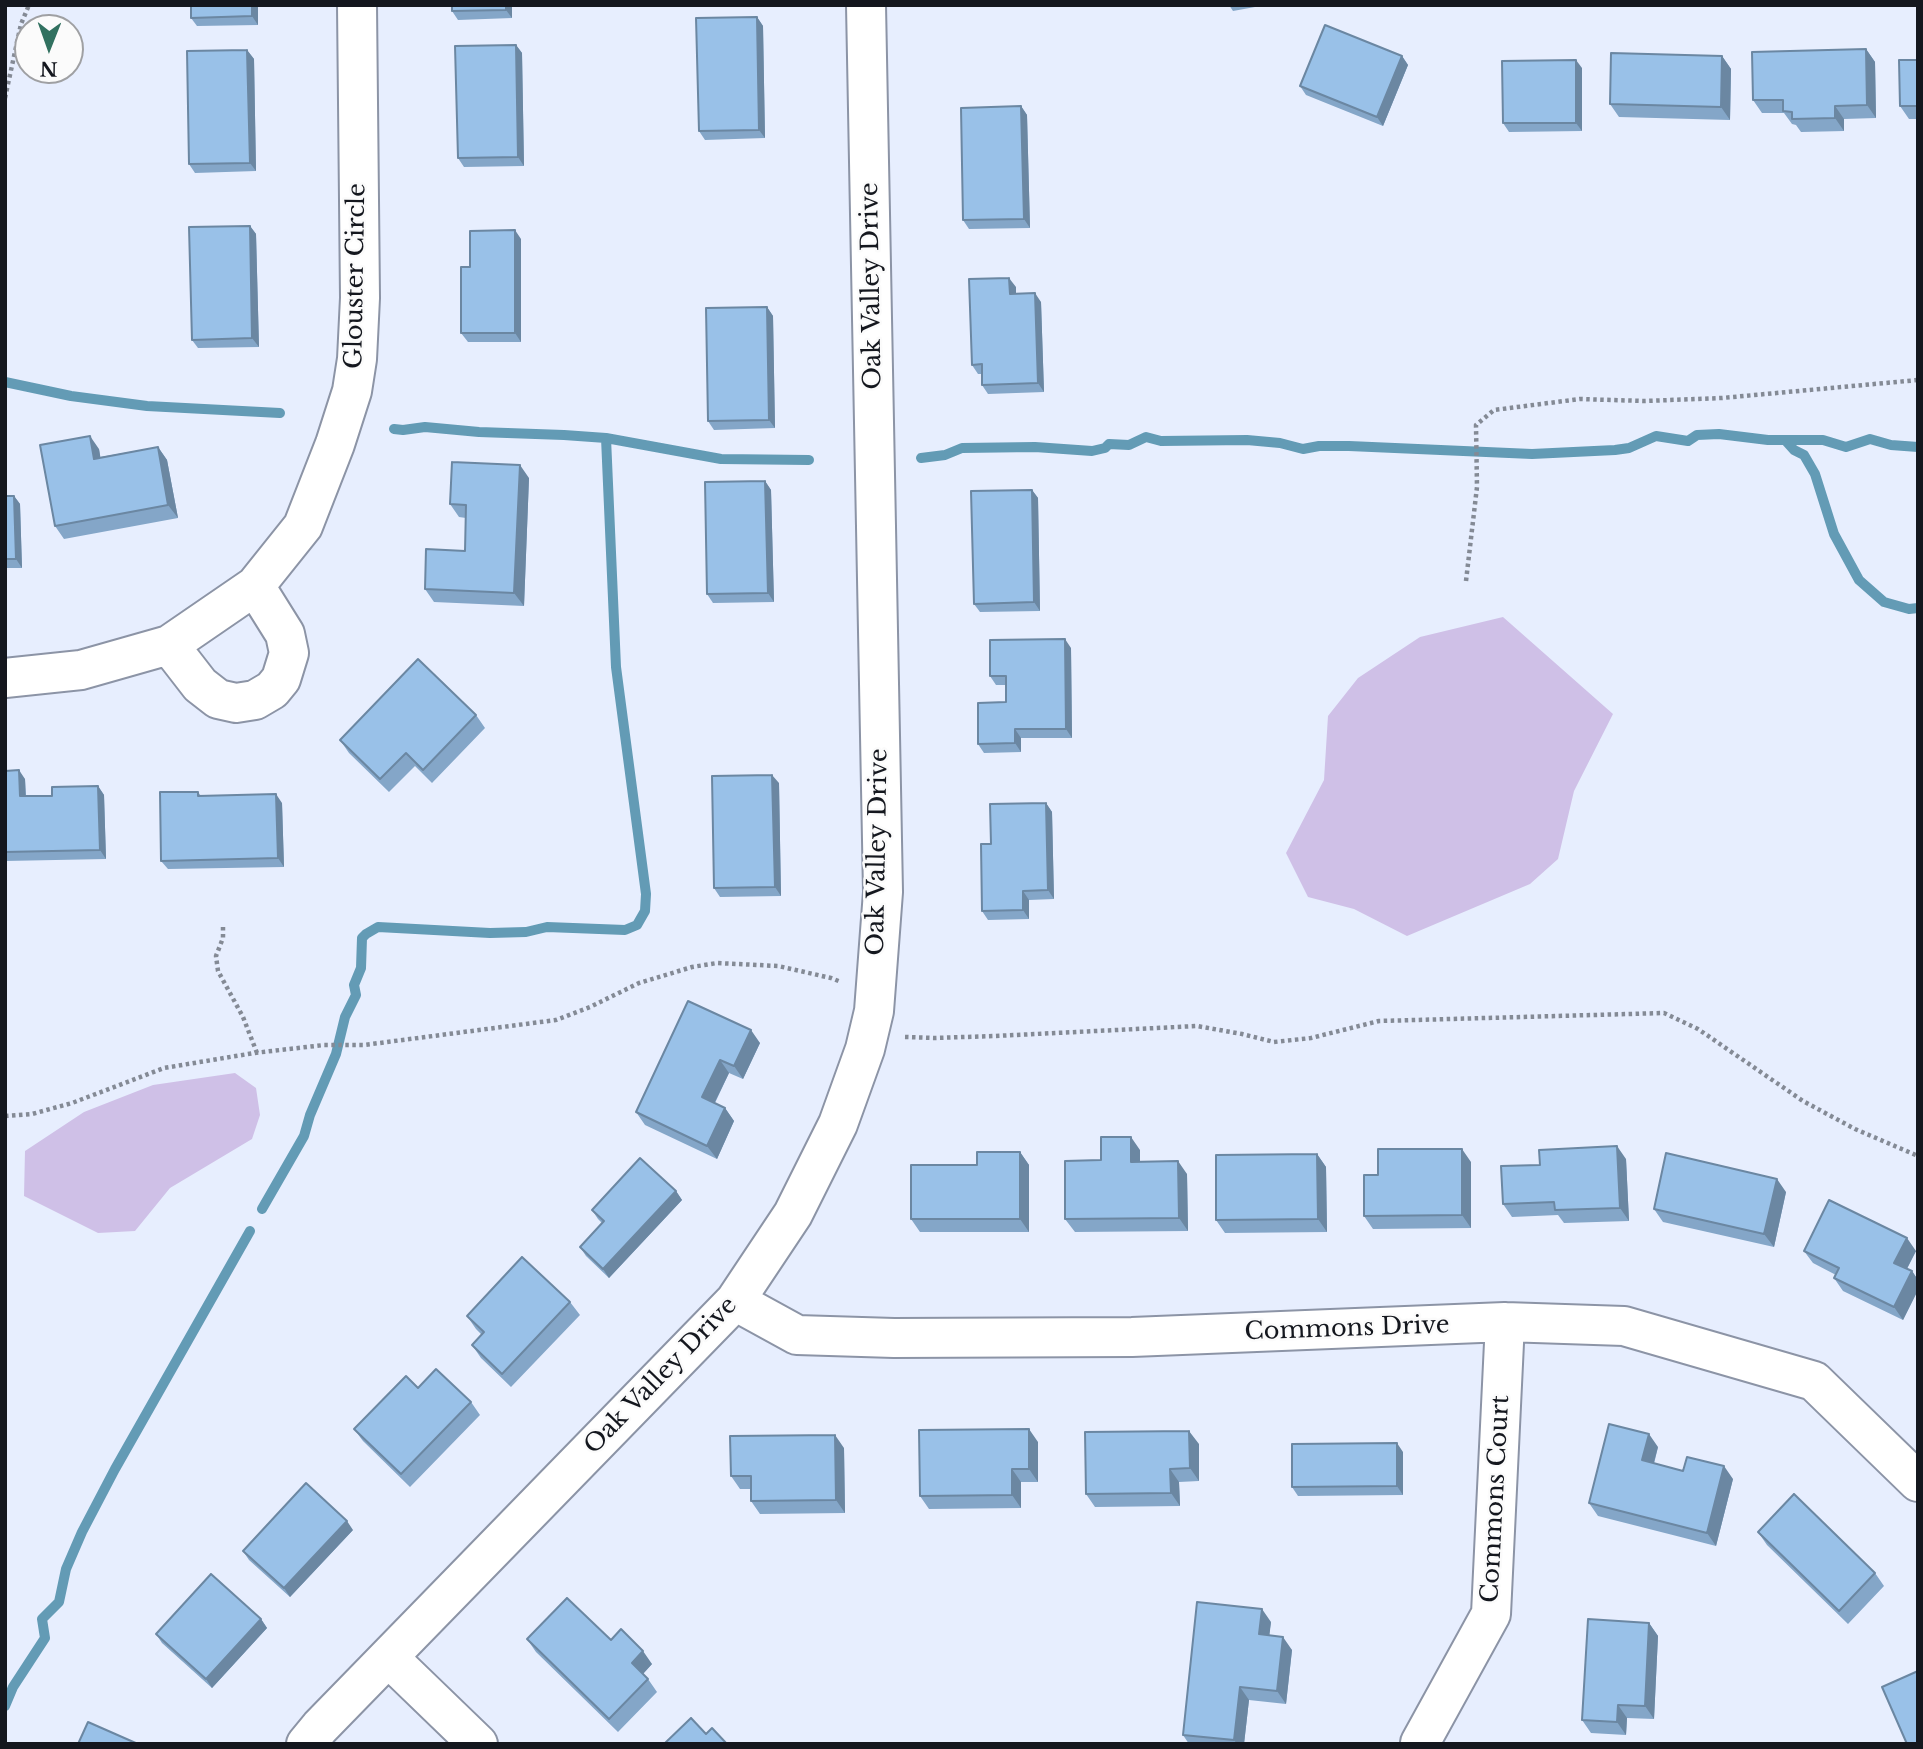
<!DOCTYPE html>
<style>
body{margin:0}
#map{position:relative;width:1923px;height:1749px;overflow:hidden;background:#e7eefe;font-family:"Libre Baskerville",serif}
canvas{display:block}
.frame{position:absolute;inset:0;border:7px solid #14171e;pointer-events:none}
.north{position:absolute;left:14px;top:14px;width:70px;height:70px;box-sizing:border-box;background:#fbfbfb;border:2px solid #9fa0a3;border-radius:50%;rotate:181deg;font-size:19px;font-weight:700;line-height:28px;text-align:center;color:#14171e}
.north::after{content:'';display:block;margin:auto;width:24px;height:32px;background:#317160;clip-path:polygon(50% 0,100% 100%,50% 72%,0 100%)}
</style>
<div id="map">
<canvas width="1923" height="1749"></canvas>
<div class="frame"></div>
<div class="north">N</div>
</div>
<script>
const context = document.querySelector('canvas').getContext('2d');
context.lineJoin = 'round';
function paint(path, color) {
  context.fillStyle = color;
  context.fill(path, 'evenodd');
}
function shape(rows) {
  const path = new Path2D();
  for (const r of rows) {
    path.moveTo(r[0], r[1]);
    for (let i = 2; i < r.length; i += 2) path.lineTo(r[i], r[i + 1]);
  }
  return path;
}
function strokePath(path, color, width, dash) {
  context.strokeStyle = color;
  context.lineWidth = width;
  context.lineCap = dash ? 'butt' : 'round';
  context.setLineDash(dash || []);
  context.stroke(path);
}
function drawText(font, color, halo, rows, align = 'center') {
  context.font = font + ' "Libre Baskerville",serif';
  context.lineWidth = 5;
  context.setLineDash([]);
  context.textBaseline = 'middle';
  context.strokeStyle = halo;
  context.fillStyle = color;
  for (const [text, x, y, turn = 0] of rows) {
    context.save();
    context.translate(x, y);
    context.rotate((+turn || 0) * Math.PI / 180);
    context.textAlign = isNaN(turn) ? turn : align;
    if (halo) context.strokeText(text, 0, 0);
    context.fillText(text, 0, 0);
    context.restore();
  }
}
paint(shape([
 [1503,617,1613,714,1574,791,1558,859,1530,884,1407,936,1354,909,1308,897,1286,853,1324,780,1328,716,1358,678,1420,637],
 [235,1073,256,1088,260,1115,252,1139,170,1188,135,1231,98,1233,24,1196,25,1151,84,1112,153,1085]
]), '#cfc0e7');
strokePath(shape([
 [5,382,71,396,147,406,280,413],
 [394,429,403,430,425,427,479,432,564,435,606,438,721,459,809,460],
 [1785,440,1794,450,1804,455,1815,474,1834,534,1859,580,1884,602,1909,609,1918,608],
 [921,458,945,455,962,448,1035,447,1092,451,1105,448,1109,444,1129,445,1146,437,1161,441,1247,440,1280,443,1303,449,1319,446,1349,446,1532,454,1615,450,1629,448,1656,436,1688,441,1697,435,1719,434,1768,440,1823,440,1846,447,1870,439,1891,445,1918,447],
 [262,1209,304,1136,310,1115,336,1054,345,1017,356,995,354,985,361,968,362,938,366,934,378,927,490,933,526,932,547,927,625,930,637,925,645,911,646,894,616,667,606,438],
 [5,1706,13,1687,45,1638,42,1619,59,1602,66,1569,82,1532,115,1469,250,1231]
]), '#639bb5', 10);
const street = shape([
 [169,645,200,685,218,699,236,703,255,700,272,690,281,679,289,653,285,634,255,586],
 [5,678,81,670,169,645,255,586,303,526,335,444,352,391,357,359,360,298,357,5],
 [735,1301,797,1335,894,1338,1132,1337,1505,1322,1624,1326,1814,1381,1918,1482],
 [389,1658,478,1744],
 [1420,1743,1491,1614,1505,1322],
 [306,1744,320,1727,735,1301,793,1214,838,1124,865,1049,874,1011,883,892,866,5]
]);
strokePath(street, '#8c94a6', 42);
strokePath(shape([
 [5,98,21,24,29,5],
 [1466,581,1477,487,1476,425,1494,410,1580,399,1644,401,1722,398,1918,380],
 [223,927,223,938,216,956,218,971,243,1017,257,1053],
 [905,1037,934,1038,995,1036,1197,1026,1242,1034,1274,1042,1311,1038,1379,1021,1664,1013,1698,1029,1803,1101,1855,1129,1918,1156],
 [5,1116,32,1114,72,1103,164,1068,254,1053,324,1045,364,1045,556,1020,590,1007,639,983,692,967,717,963,778,966,831,978,841,982]
]), '#848a95', 4.5, [3.5, 3.5]);
strokePath(street, '#fff', 38);
paint(shape([
 [191,5,258,5,258,25,197,26,191,18],
 [452,5,512,5,512,18,458,20,452,11],
 [1229,5,1266,5,1233,11],
 [757,17,763,26,765,138,705,140,699,131],
 [516,45,522,53,524,166,464,167,458,158],
 [1866,49,1875,62,1876,118,1844,119,1844,131,1801,132,1796,125,1792,124,1784,113,1762,113,1753,100],
 [247,50,254,59,256,171,195,173,189,164],
 [1402,56,1408,65,1383,126,1306,95,1300,86],
 [1722,56,1731,69,1730,120,1619,117,1610,104],
 [1918,60,1918,119,1909,119,1900,106],
 [1582,68,1582,131,1509,132,1503,123],
 [1021,106,1027,115,1030,228,969,229,963,220],
 [250,226,256,234,259,347,198,348,192,340],
 [521,239,521,342,468,342,461,333],
 [1016,287,1016,293,1041,302,1044,392,988,394,982,385,982,374,978,374,972,365],
 [767,307,773,316,775,428,714,430,708,421],
 [158,447,167,460,178,518,64,539,55,526,99,449,100,457],
 [529,478,524,606,434,602,425,589,465,551,466,518,459,517,450,504],
 [765,481,771,490,774,602,713,603,707,594],
 [1032,490,1038,498,1040,611,980,612,974,604],
 [5,496,14,496,20,504,22,568,5,568],
 [1071,648,1072,738,1021,738,1021,752,984,753,978,744,1006,702,1006,685,996,685,990,676],
 [476,715,485,728,432,783,415,766,389,792,349,753,340,740],
 [5,771,25,779,26,796,52,796,98,786,104,795,106,859,5,861],
 [779,783,781,896,720,897,714,888],
 [198,792,201,796,282,803,284,867,168,869,161,861],
 [1046,803,1052,812,1054,899,1029,900,1029,919,988,920,982,911,991,844],
 [688,1001,760,1043,743,1079,729,1073,715,1103,725,1108,734,1121,717,1159,645,1125,636,1112],
 [1140,1150,1140,1161,1187,1174,1188,1231,1075,1232,1065,1219,1101,1160],
 [1020,1152,1029,1165,1029,1232,920,1232,911,1219,977,1165],
 [1317,1154,1326,1167,1327,1232,1225,1233,1216,1220],
 [1626,1159,1629,1221,1564,1223,1558,1215,1512,1217,1503,1204,1540,1165],
 [1471,1162,1471,1228,1373,1229,1364,1216,1378,1175],
 [676,1191,682,1200,609,1278,586,1256,580,1247,602,1223,598,1219,592,1210],
 [1786,1192,1774,1247,1663,1222,1654,1209],
 [1804,1251,1916,1251,1907,1269,1912,1271,1918,1280,1918,1290,1903,1320,1843,1291,1834,1278,1836,1275,1813,1263],
 [570,1302,580,1315,511,1387,481,1358,472,1345,482,1335,476,1329,467,1316],
 [418,1388,471,1402,480,1415,410,1487,363,1441,354,1429],
 [1038,1442,1038,1482,1021,1482,1021,1508,929,1509,920,1496],
 [1199,1444,1199,1481,1179,1482,1180,1506,1095,1507,1086,1494],
 [1658,1447,1654,1464,1683,1471,1733,1479,1716,1546,1598,1516,1589,1503],
 [844,1448,845,1513,760,1514,751,1501,751,1489,740,1489,731,1476],
 [1403,1452,1403,1495,1298,1496,1292,1487],
 [353,1530,290,1597,249,1560,243,1551],
 [1758,1532,1875,1573,1884,1586,1848,1624,1767,1545],
 [261,1619,267,1628,212,1688,162,1643,156,1634],
 [1271,1622,1269,1635,1292,1650,1286,1704,1249,1700,1244,1744,1189,1744,1183,1735],
 [1649,1623,1658,1636,1654,1719,1627,1718,1626,1735,1591,1733,1582,1720],
 [527,1639,611,1640,652,1664,643,1674,648,1679,657,1692,618,1732,536,1652]
]), '#84a6c8');
paint(shape([
 [252,5,258,5,258,25,252,16],
 [506,5,512,5,512,18,506,10],
 [757,17,763,26,765,138,759,130],
 [516,45,522,53,524,166,518,157],
 [1866,49,1875,62,1876,118,1867,105],
 [247,50,254,59,256,171,250,163],
 [1402,56,1408,65,1383,126,1377,117],
 [1722,56,1731,69,1730,120,1721,107],
 [1576,60,1582,68,1582,131,1576,123],
 [1021,106,1027,115,1030,228,1024,219],
 [1835,106,1844,119,1844,131,1835,118],
 [250,226,256,234,259,347,252,338],
 [515,230,521,239,521,342,515,333],
 [1009,278,1016,287,1016,302,1010,294],
 [1035,293,1041,302,1044,392,1038,383],
 [767,307,773,316,775,428,769,420],
 [90,436,99,449,103,472,94,459],
 [158,447,167,460,178,518,168,505],
 [520,465,529,478,524,606,514,593],
 [765,481,771,490,774,602,768,593],
 [1032,490,1038,498,1040,611,1034,602],
 [14,496,20,504,22,568,16,559],
 [1065,639,1071,648,1072,738,1066,729],
 [1015,729,1021,738,1021,752,1015,743],
 [19,770,25,779,26,805,20,796],
 [772,775,779,783,781,896,775,887],
 [98,786,104,795,106,859,100,850],
 [276,794,282,803,284,867,278,858],
 [1046,803,1052,812,1054,899,1048,890],
 [1023,891,1029,900,1029,919,1023,910],
 [751,1030,760,1043,743,1079,734,1066],
 [720,1060,729,1073,711,1110,702,1097],
 [725,1108,734,1121,717,1159,707,1146],
 [1131,1137,1140,1150,1140,1175,1131,1162],
 [1617,1146,1626,1159,1629,1221,1620,1208],
 [1462,1149,1471,1162,1471,1228,1462,1215],
 [1020,1152,1029,1165,1029,1232,1020,1219],
 [1317,1154,1326,1167,1327,1232,1318,1219],
 [1178,1161,1187,1174,1188,1231,1179,1218],
 [1777,1179,1786,1192,1774,1247,1764,1234],
 [676,1191,682,1200,609,1278,603,1269],
 [1907,1238,1916,1251,1903,1276,1894,1263],
 [1912,1271,1918,1280,1918,1290,1903,1320,1894,1307],
 [1029,1429,1038,1442,1038,1482,1029,1469],
 [1189,1431,1199,1444,1199,1481,1190,1468],
 [1649,1434,1658,1447,1651,1473,1642,1460],
 [835,1435,844,1448,845,1513,836,1500],
 [1397,1443,1403,1452,1403,1495,1397,1486],
 [1724,1466,1733,1479,1716,1546,1707,1533],
 [1012,1469,1021,1482,1021,1508,1012,1495],
 [1170,1469,1179,1482,1180,1506,1171,1493],
 [347,1521,353,1530,290,1597,284,1588],
 [1262,1609,1271,1622,1268,1647,1259,1634],
 [261,1619,267,1628,212,1688,206,1679],
 [1649,1623,1658,1636,1654,1719,1645,1706],
 [1283,1637,1292,1650,1286,1704,1277,1691],
 [643,1651,652,1664,641,1676,632,1663],
 [1240,1687,1249,1700,1244,1744,1237,1744,1234,1740],
 [1618,1705,1627,1718,1626,1735,1617,1722]
]), '#6b87a2');
const building = shape([
 [191,5,252,5,252,16,191,18,191,5],
 [452,5,506,5,506,10,452,11,452,5],
 [757,17,759,130,699,131,696,18,757,17],
 [1325,25,1402,56,1377,117,1300,86,1325,25],
 [516,45,518,157,458,158,455,46,516,45],
 [1866,49,1867,105,1835,106,1835,118,1792,119,1792,112,1783,111,1783,100,1753,100,1752,52,1866,49],
 [247,50,250,163,189,164,187,51,247,50],
 [1611,53,1722,56,1721,107,1610,104,1611,53],
 [1576,60,1576,123,1503,123,1502,61,1576,60],
 [1899,60,1918,60,1918,106,1900,106,1899,60],
 [1021,106,1024,219,963,220,961,108,1021,106],
 [250,226,252,338,192,340,189,227,250,226],
 [515,230,515,333,461,333,461,267,470,267,470,231,515,230],
 [1009,278,1010,294,1035,293,1038,383,982,385,982,364,972,365,969,279,1009,278],
 [767,307,769,420,708,421,706,308,767,307],
 [90,436,94,459,158,447,168,505,55,526,40,445,90,436],
 [452,462,520,465,514,593,425,589,426,549,465,551,466,505,450,504,452,462],
 [765,481,768,593,707,594,705,482,765,481],
 [1032,490,1034,602,974,604,971,491,1032,490],
 [5,496,14,496,16,559,5,559,5,496],
 [1065,639,1066,729,1015,729,1015,743,978,744,978,703,1006,702,1006,676,990,676,990,640,1065,639],
 [418,659,476,715,423,770,406,753,380,779,340,740,418,659],
 [19,770,20,796,52,796,52,787,98,786,100,850,5,852,5,771,19,770],
 [772,775,775,887,714,888,712,776,772,775],
 [160,792,198,792,198,796,276,794,278,858,161,861,160,792],
 [1046,803,1048,890,1023,891,1023,910,982,911,981,844,991,844,990,804,1046,803],
 [688,1001,751,1030,734,1066,720,1060,702,1097,725,1108,707,1146,636,1112,688,1001],
 [1101,1137,1131,1137,1131,1162,1178,1161,1179,1218,1065,1219,1065,1161,1101,1160,1101,1137],
 [1617,1146,1620,1208,1555,1210,1554,1202,1503,1204,1501,1166,1540,1165,1539,1150,1617,1146],
 [1378,1149,1462,1149,1462,1215,1364,1216,1364,1175,1378,1175,1378,1149],
 [977,1152,1020,1152,1020,1219,911,1219,911,1165,977,1165,977,1152],
 [1666,1153,1777,1179,1764,1234,1654,1209,1666,1153],
 [1317,1154,1318,1219,1216,1220,1216,1155,1317,1154],
 [640,1158,676,1191,603,1269,580,1247,604,1221,592,1210,640,1158],
 [1829,1200,1907,1238,1894,1263,1912,1271,1894,1307,1834,1278,1839,1268,1804,1251,1829,1200],
 [522,1257,570,1302,502,1374,472,1345,484,1332,467,1316,522,1257],
 [436,1369,471,1402,401,1474,354,1429,406,1376,418,1388,436,1369],
 [1609,1424,1649,1434,1642,1460,1683,1471,1687,1457,1724,1466,1707,1533,1589,1503,1609,1424],
 [1029,1429,1029,1469,1012,1469,1012,1495,920,1496,919,1430,1029,1429],
 [1189,1431,1190,1468,1170,1469,1171,1493,1086,1494,1085,1432,1189,1431],
 [835,1435,836,1500,751,1501,751,1476,731,1476,730,1436,835,1435],
 [1397,1443,1397,1486,1292,1487,1292,1444,1397,1443],
 [306,1483,347,1521,284,1588,243,1551,306,1483],
 [1794,1494,1875,1573,1839,1611,1758,1532,1794,1494],
 [211,1574,261,1619,206,1679,156,1634,211,1574],
 [567,1598,611,1640,621,1629,643,1651,632,1663,648,1679,609,1719,527,1639,567,1598],
 [1197,1602,1262,1609,1259,1634,1283,1637,1277,1691,1240,1687,1234,1740,1183,1735,1197,1602],
 [1588,1619,1649,1623,1645,1706,1618,1705,1617,1722,1582,1720,1588,1619],
 [1918,1671,1918,1744,1907,1744,1882,1687,1918,1671],
 [691,1718,706,1734,712,1728,727,1744,664,1744,691,1718],
 [88,1722,138,1744,78,1744,88,1722]
]);
paint(building, '#99c1e8');
strokePath(building, '#6b87a2', 2);
drawText('24px', '#14171e', '#fbfbfb', [
 ["Glouster Circle",356,276,-89],
 ["Oak Valley Drive",872,286,-91],
 ["Oak Valley Drive",878,852,-89],
 ["Commons Drive",1347,1329,-2],
 ["Oak Valley Drive",661,1376,-46],
 ["Commons Court",1496,1499,-87]
]);
</script>
